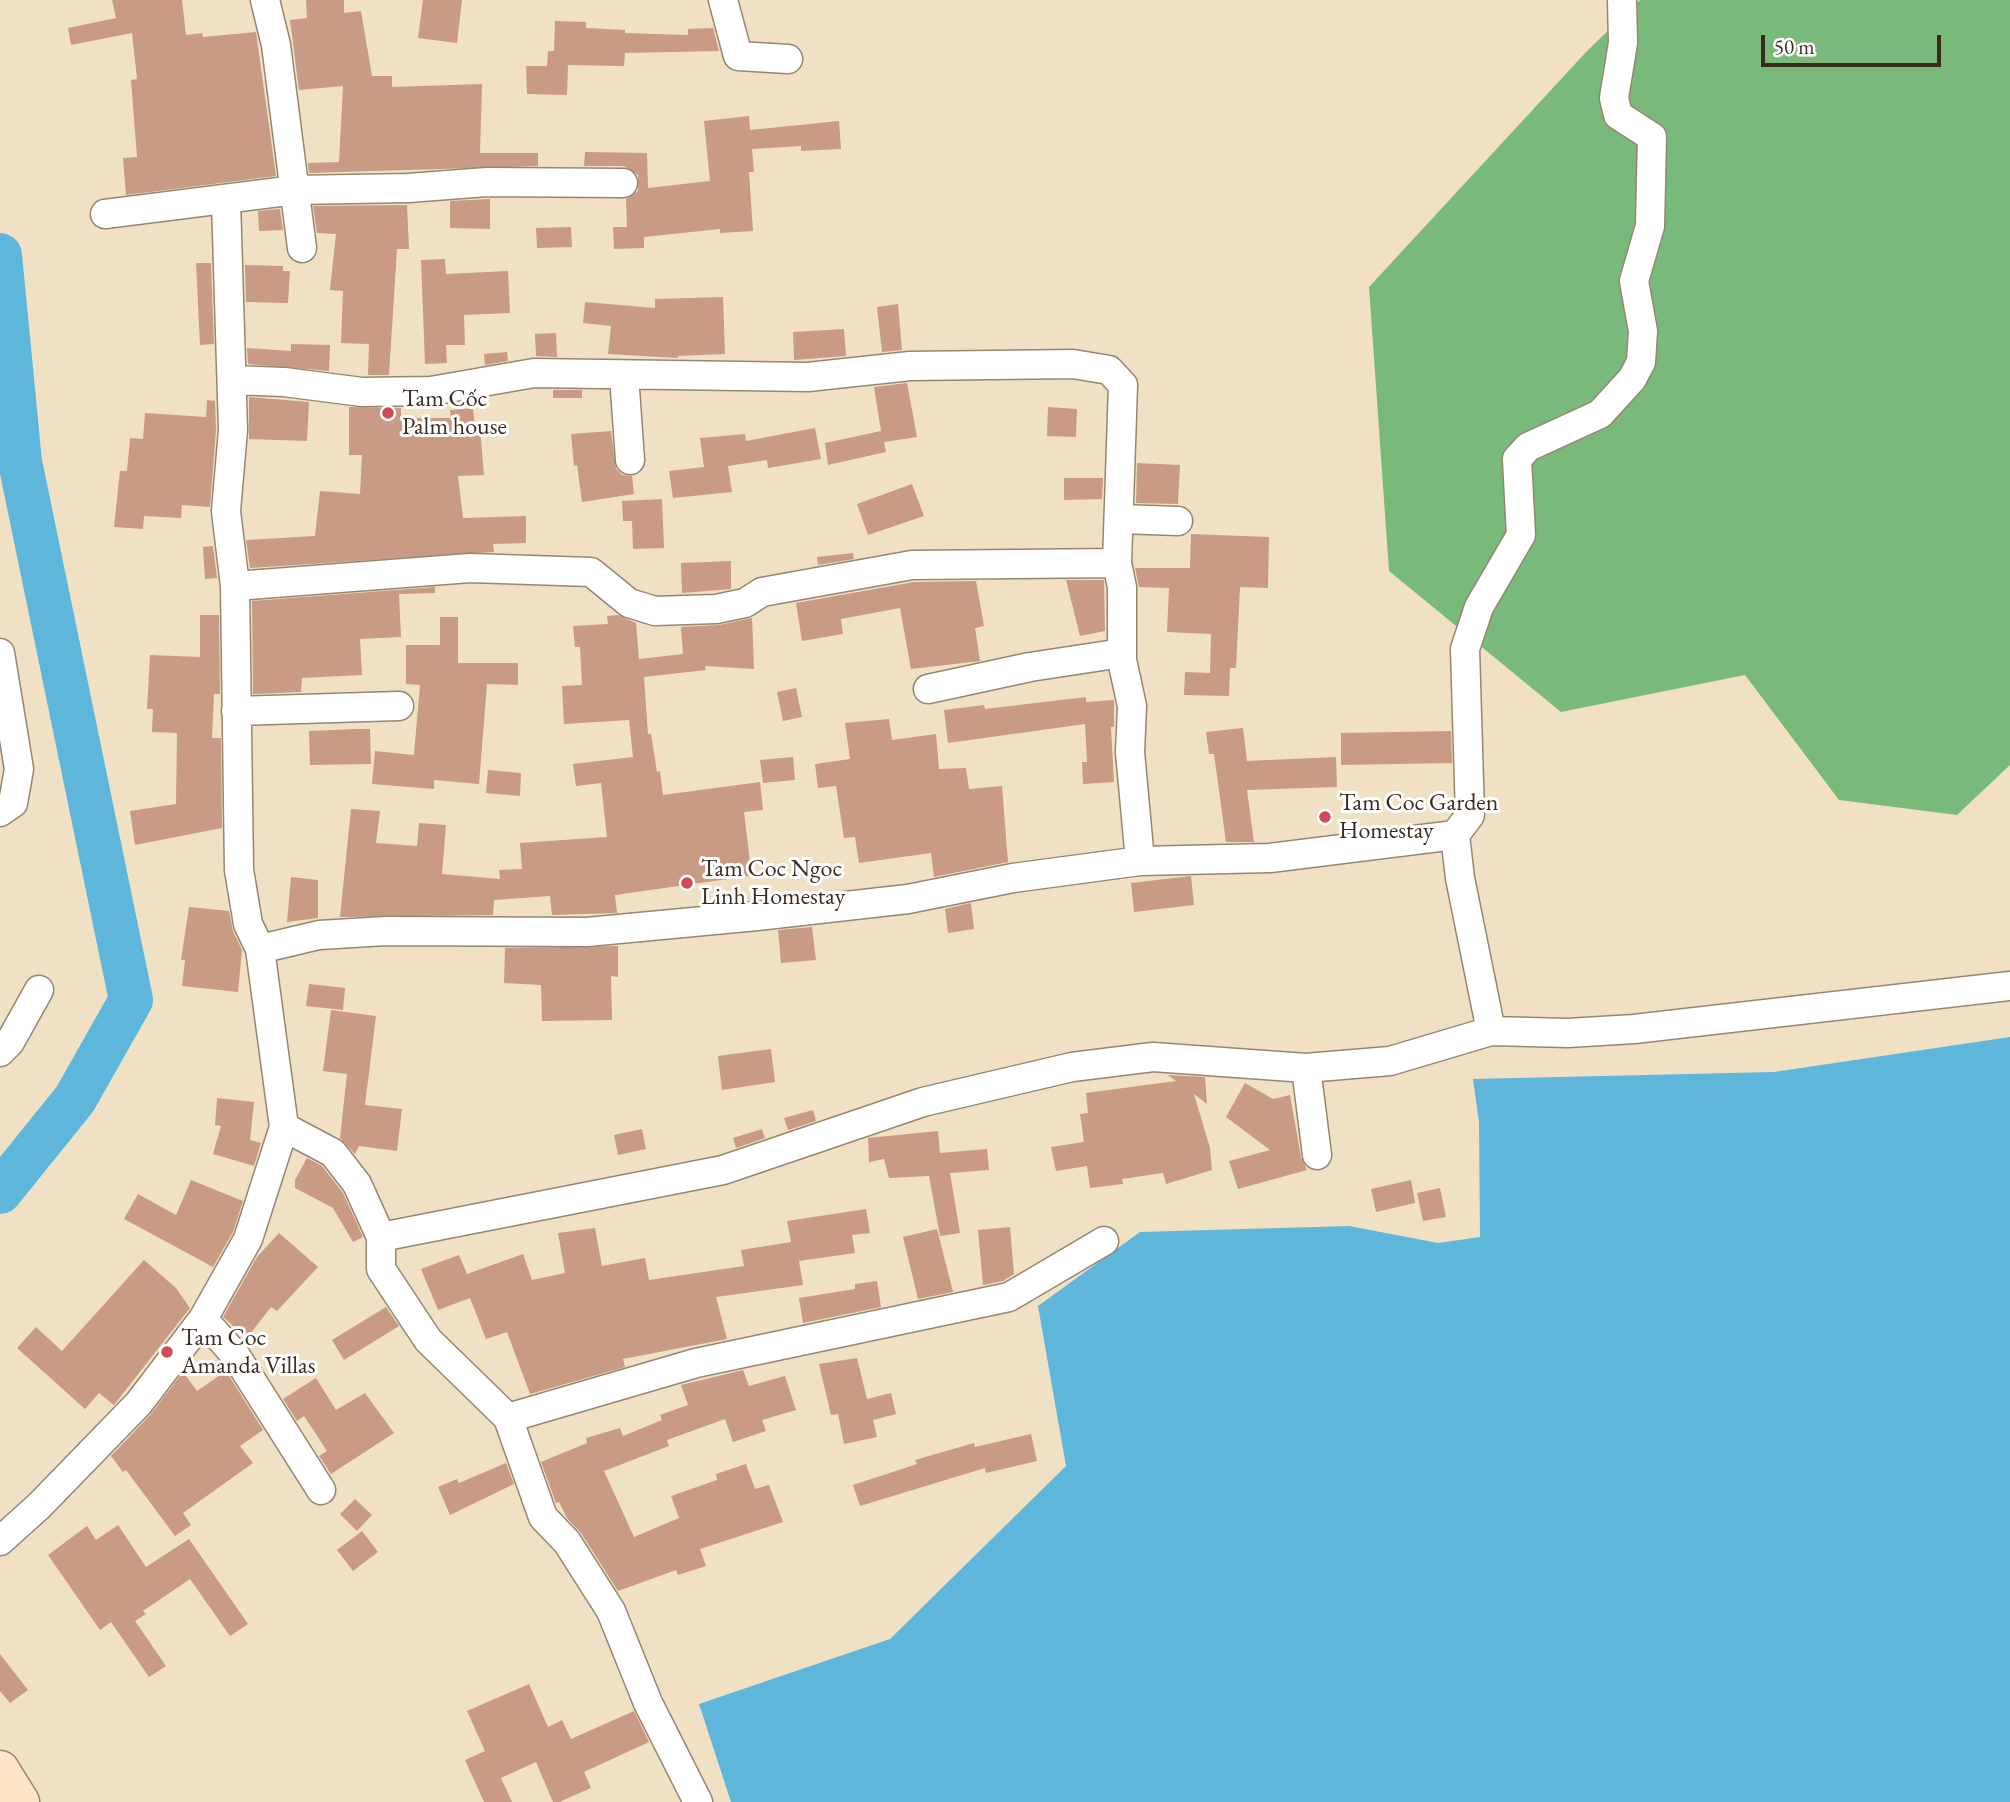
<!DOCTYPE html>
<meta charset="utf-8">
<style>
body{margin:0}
#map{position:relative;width:2010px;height:1802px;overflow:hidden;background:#f1e1c4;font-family:"EB Garamond",serif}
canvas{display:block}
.scale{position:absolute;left:1761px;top:35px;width:180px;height:32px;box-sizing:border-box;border:4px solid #3b2a1e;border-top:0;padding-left:9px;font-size:21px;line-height:24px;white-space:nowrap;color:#3b2a1e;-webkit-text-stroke:5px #fff;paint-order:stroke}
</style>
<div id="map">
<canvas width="2010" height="1802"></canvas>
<div class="scale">50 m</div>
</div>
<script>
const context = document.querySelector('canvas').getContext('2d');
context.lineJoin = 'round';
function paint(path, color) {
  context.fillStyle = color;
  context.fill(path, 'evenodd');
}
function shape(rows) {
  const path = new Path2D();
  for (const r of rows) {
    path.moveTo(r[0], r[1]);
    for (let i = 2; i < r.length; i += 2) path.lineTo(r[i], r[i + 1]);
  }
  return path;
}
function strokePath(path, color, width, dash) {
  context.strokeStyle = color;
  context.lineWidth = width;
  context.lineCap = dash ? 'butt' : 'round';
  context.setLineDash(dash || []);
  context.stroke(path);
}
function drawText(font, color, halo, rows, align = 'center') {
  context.font = font + ' "EB Garamond",serif';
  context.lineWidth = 6;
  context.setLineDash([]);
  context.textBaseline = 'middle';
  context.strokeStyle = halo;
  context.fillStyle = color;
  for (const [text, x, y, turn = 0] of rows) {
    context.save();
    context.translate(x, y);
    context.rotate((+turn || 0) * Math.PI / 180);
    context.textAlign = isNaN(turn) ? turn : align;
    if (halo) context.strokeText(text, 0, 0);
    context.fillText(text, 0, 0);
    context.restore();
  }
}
paint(shape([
 [1640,0,2010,0,2010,765,1957,815,1839,800,1745,675,1561,712,1389,571,1369,287,1587,51]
]), '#79ba7b');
paint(shape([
 [2010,1037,2010,1802,731,1802,699,1704,890,1639,1066,1466,1038,1306,1140,1232,1349,1226,1438,1243,1480,1237,1479,1122,1473,1079,1774,1072]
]), '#5eb6db');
strokePath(shape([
 [0,255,20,462,131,1000,75,1099,0,1192]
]), '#5eb6db', 44);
paint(shape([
 [112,0,182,0,186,35,202,33,203,37,256,32,276,176,126,195,123,158,137,157,131,80,137,79,132,33,71,45,68,28,116,18],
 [306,0,344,0,344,13,361,11,372,76,392,76,392,87,482,84,480,153,538,153,538,166,309,173,308,163,339,162,343,86,299,90,290,20,307,18],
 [423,0,462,0,457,43,418,38],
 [555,21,586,22,586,28,625,30,625,33,688,35,688,29,713,28,719,51,625,53,624,66,568,65,567,95,527,94,526,66,547,66,548,51,554,51],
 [749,116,750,130,839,121,841,149,801,151,801,146,752,149,754,172,749,172,753,231,720,233,720,229,644,237,644,248,614,249,613,227,627,227,626,199,638,191,638,175,624,166,584,166,585,152,647,153,648,188,710,181,704,121],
 [490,199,490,229,450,228,450,201],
 [407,205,409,249,397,249,389,375,368,375,369,344,341,343,343,291,330,290,336,234,317,233,313,206],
 [280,209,283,230,259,231,258,211],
 [571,227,572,247,537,248,536,228],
 [445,259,446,274,508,271,510,313,464,315,465,345,446,345,447,363,425,364,421,260],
 [196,263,211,263,214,344,200,345],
 [245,265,283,266,283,271,290,271,288,303,246,302],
 [723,297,725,354,678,356,678,358,608,354,611,326,583,323,585,302,655,308,655,299],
 [898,304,902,350,882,352,877,307],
 [844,329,846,356,794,360,793,332],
 [556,333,557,357,536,356,535,334],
 [291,344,330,345,329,371,248,364,247,348,291,351],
 [507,352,508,361,485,365,484,354],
 [907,383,917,437,884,442,886,452,828,465,825,443,881,431,874,387],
 [553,390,582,390,582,398,553,398],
 [249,397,309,402,307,441,249,439],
 [207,400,215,401,216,430,210,507,182,505,181,518,144,516,143,529,114,527,120,471,127,471,130,438,143,439,145,413,206,417],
 [349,407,401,408,401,418,451,418,450,410,473,408,475,429,480,428,484,475,458,476,463,518,526,516,526,543,493,544,494,552,250,568,246,540,315,536,320,491,360,494,362,455,349,455],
 [1048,407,1077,409,1076,437,1047,436],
 [815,428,821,459,768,468,767,460,728,466,732,492,673,498,669,471,704,467,700,438,745,434,746,441],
 [611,431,616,469,622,475,632,476,634,494,582,502,577,465,574,466,571,434],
 [1137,463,1180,465,1178,504,1136,503],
 [1064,478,1103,478,1102,499,1064,500],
 [912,484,924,516,868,535,857,504],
 [662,499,664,548,633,549,632,521,623,521,622,501],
 [1191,534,1269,537,1268,588,1240,587,1236,668,1230,668,1229,696,1184,695,1185,672,1210,673,1211,634,1167,632,1169,588,1139,587,1135,568,1190,568],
 [213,546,217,578,205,579,203,547],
 [853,553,854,559,818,565,817,557],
 [731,561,731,589,682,593,681,563],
 [1066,580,1104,580,1105,631,1080,636],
 [976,581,984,626,975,628,980,661,911,669,900,608,841,619,843,634,802,641,796,603,914,582],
 [435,587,435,593,399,594,401,637,360,639,362,675,302,678,301,692,253,694,252,601],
 [200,615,219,615,220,694,214,694,212,738,221,738,222,828,135,845,130,811,176,804,177,733,152,732,153,709,147,709,150,655,200,657],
 [618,615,636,623,639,659,683,654,681,627,719,625,752,618,754,669,705,666,706,670,644,677,648,734,651,734,657,772,660,771,663,795,760,782,763,810,744,812,751,871,748,871,749,876,615,895,617,913,552,915,550,896,494,900,493,915,340,917,351,809,380,811,376,843,417,846,419,823,446,825,442,874,500,879,499,870,522,869,520,843,607,837,601,783,576,786,573,764,633,757,629,720,564,724,562,686,582,685,580,647,575,647,573,626,608,624,607,616],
 [440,617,458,617,458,663,518,663,518,685,487,684,479,784,434,780,434,789,372,784,375,751,414,755,420,685,406,684,406,645,440,645],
 [796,688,802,717,783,721,777,692],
 [1086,697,1086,702,1114,700,1114,727,1111,727,1114,782,1083,784,1082,762,1087,762,1085,724,948,743,944,710,984,705,985,709],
 [889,719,892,740,936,734,939,769,966,768,969,789,1002,786,1008,862,934,877,931,853,859,863,855,837,844,838,836,786,818,788,815,764,850,759,845,723],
 [1243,728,1247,761,1336,757,1337,787,1247,790,1254,842,1226,842,1214,754,1209,754,1206,732],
 [357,729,370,729,371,764,310,765,309,731],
 [1451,731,1452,763,1341,765,1341,733],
 [793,757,795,780,763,783,760,760],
 [488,770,521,773,520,796,486,793],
 [1191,876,1194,905,1134,912,1131,883],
 [291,877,318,880,318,918,287,922],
 [971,903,974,929,948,933,945,909],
 [189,907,229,911,233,931,242,950,238,992,182,986,185,960,181,960],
 [812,927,816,960,781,963,778,930],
 [618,946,618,977,611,976,612,1020,542,1021,541,985,504,983,505,948],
 [309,984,345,988,343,1010,306,1006],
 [331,1010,376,1016,365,1105,402,1109,397,1151,359,1146,355,1154,340,1138,347,1074,323,1071],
 [771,1049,775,1082,722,1090,718,1056],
 [1168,1075,1205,1077,1207,1104,1194,1094,1210,1148,1212,1170,1166,1184,1163,1173,1122,1179,1123,1184,1090,1188,1087,1166,1056,1171,1051,1147,1084,1142,1080,1114,1088,1113,1086,1093,1176,1081],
 [1245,1083,1273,1099,1290,1095,1301,1157,1307,1170,1238,1189,1229,1161,1270,1150,1226,1117],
 [217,1098,254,1102,250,1140,261,1143,254,1166,213,1154,221,1126,215,1125],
 [813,1110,816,1121,788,1130,784,1118],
 [642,1129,646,1149,618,1155,614,1135],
 [762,1129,765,1138,736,1148,733,1138],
 [938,1131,940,1153,987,1149,989,1170,950,1173,960,1233,940,1236,929,1176,889,1178,884,1159,869,1162,868,1138],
 [307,1158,322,1166,343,1193,363,1237,353,1242,333,1208,295,1188,295,1180],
 [191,1180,243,1201,233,1232,213,1267,124,1219,138,1194,176,1215],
 [1411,1180,1415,1203,1376,1212,1371,1189],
 [1440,1188,1446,1217,1423,1221,1417,1193],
 [866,1209,870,1233,852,1235,855,1253,799,1261,803,1285,716,1297,727,1339,623,1359,625,1367,530,1394,507,1332,486,1339,470,1298,438,1310,421,1269,459,1255,467,1274,523,1254,532,1280,565,1273,558,1233,595,1228,602,1266,645,1258,649,1280,744,1266,741,1250,791,1242,787,1221],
 [1010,1227,1014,1274,1003,1281,983,1285,978,1230],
 [937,1229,953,1292,918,1299,903,1237],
 [279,1233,318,1267,277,1311,271,1307,247,1338,223,1317,257,1257],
 [144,1260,176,1288,190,1308,114,1405,99,1393,85,1409,17,1348,36,1327,62,1351],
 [877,1281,881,1307,803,1323,799,1298,855,1289,855,1284],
 [386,1307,399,1326,344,1360,332,1340],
 [857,1358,867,1399,891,1393,896,1414,873,1420,877,1437,844,1444,838,1414,831,1415,819,1364],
 [743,1370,749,1386,785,1376,796,1410,762,1420,766,1431,733,1442,725,1419,667,1440,669,1446,604,1471,634,1537,679,1518,671,1496,717,1480,716,1474,746,1464,755,1489,769,1485,783,1522,700,1549,706,1566,678,1575,676,1570,618,1591,581,1533,567,1518,559,1502,556,1503,541,1462,587,1443,586,1438,620,1428,623,1436,662,1420,660,1415,688,1405,681,1385],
 [226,1371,263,1430,240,1446,253,1463,183,1513,191,1525,175,1536,126,1470,123,1472,111,1456,151,1414,183,1372,197,1391],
 [316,1378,336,1410,365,1393,394,1433,331,1474,319,1456,327,1451,304,1416,297,1421,283,1399],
 [1031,1434,1037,1461,986,1473,985,1468,860,1506,853,1485,917,1464,915,1460,974,1443,975,1447],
 [506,1463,514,1484,450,1515,438,1487,457,1479,459,1483],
 [355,1499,372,1515,357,1531,340,1514],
 [118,1525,146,1567,189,1539,248,1624,230,1636,190,1579,143,1611,146,1614,135,1621,166,1666,149,1677,111,1622,100,1630,48,1555,87,1526,96,1540],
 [362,1531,378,1552,353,1571,337,1550],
 [0,1654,28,1690,10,1703,0,1691],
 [529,1684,548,1727,562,1720,571,1739,634,1711,649,1742,584,1772,591,1788,559,1802,553,1802,536,1762,501,1778,512,1802,484,1802,465,1760,485,1751,467,1711]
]), '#c99a84');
const street = shape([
 [265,0,276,45,302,248],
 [723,0,738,56,788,59],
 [1622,0,1623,43,1614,98,1618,115,1652,137,1650,226,1634,281,1643,331,1641,362,1632,379,1600,414,1528,447,1517,459,1521,535,1479,607,1465,649,1470,815,1455,835,1460,878,1491,1031,1568,1033,1634,1029,2010,986],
 [105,214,295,190,408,188,487,182,623,183],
 [624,375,630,460],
 [233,380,284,382,362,392,431,391,534,373,808,377,910,366,1073,364,1109,370,1123,385,1117,563,1122,587,1122,660,1132,706,1130,752,1140,861,1013,878,908,899,757,916,587,932,386,931,319,935,260,949],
 [1120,519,1178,521],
 [235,586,470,568,591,572,629,603,655,611,716,609,745,603,762,592,912,565,1117,563],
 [0,653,19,769,13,803,0,812],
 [928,689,1030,667,1122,653],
 [236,711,399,706],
 [1140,861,1270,858,1455,835],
 [0,1052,10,1042,39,990],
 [1306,1068,1390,1061,1491,1031],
 [284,1127,333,1153,357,1184,381,1237,381,1269,428,1340,508,1418,543,1517,567,1542,611,1611,648,1703,698,1802],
 [381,1237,723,1170,923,1102,1072,1067,1153,1057,1306,1068,1317,1155],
 [203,1319,236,1356,321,1490],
 [508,1418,696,1363,1009,1297,1104,1241],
 [0,1541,39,1506,139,1403,203,1319,248,1239,284,1127,260,949,248,924,239,870,235,586,226,511,233,430,226,201]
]);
const secondary = shape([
 [0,1770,20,1802]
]);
strokePath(street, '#968671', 31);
strokePath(secondary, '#968671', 41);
strokePath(street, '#fff', 28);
strokePath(secondary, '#fee5c5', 38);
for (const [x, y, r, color] of [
 [388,413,7,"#d1495b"],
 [1325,817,7,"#d1495b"],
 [687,883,7,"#d1495b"],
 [167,1352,7,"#d1495b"]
]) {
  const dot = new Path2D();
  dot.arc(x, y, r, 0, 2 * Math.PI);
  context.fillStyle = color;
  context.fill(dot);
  strokePath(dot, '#fff', 2.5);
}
drawText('24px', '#3b2a1e', '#fff', [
 ["Tam Cốc",402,399],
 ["Palm house",402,427],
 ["Tam Coc Garden",1339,803],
 ["Homestay",1339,831],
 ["Tam Coc Ngoc",701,869],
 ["Linh Homestay",701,897],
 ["Tam Coc",181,1338],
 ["Amanda Villas",181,1366]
], 'left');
</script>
